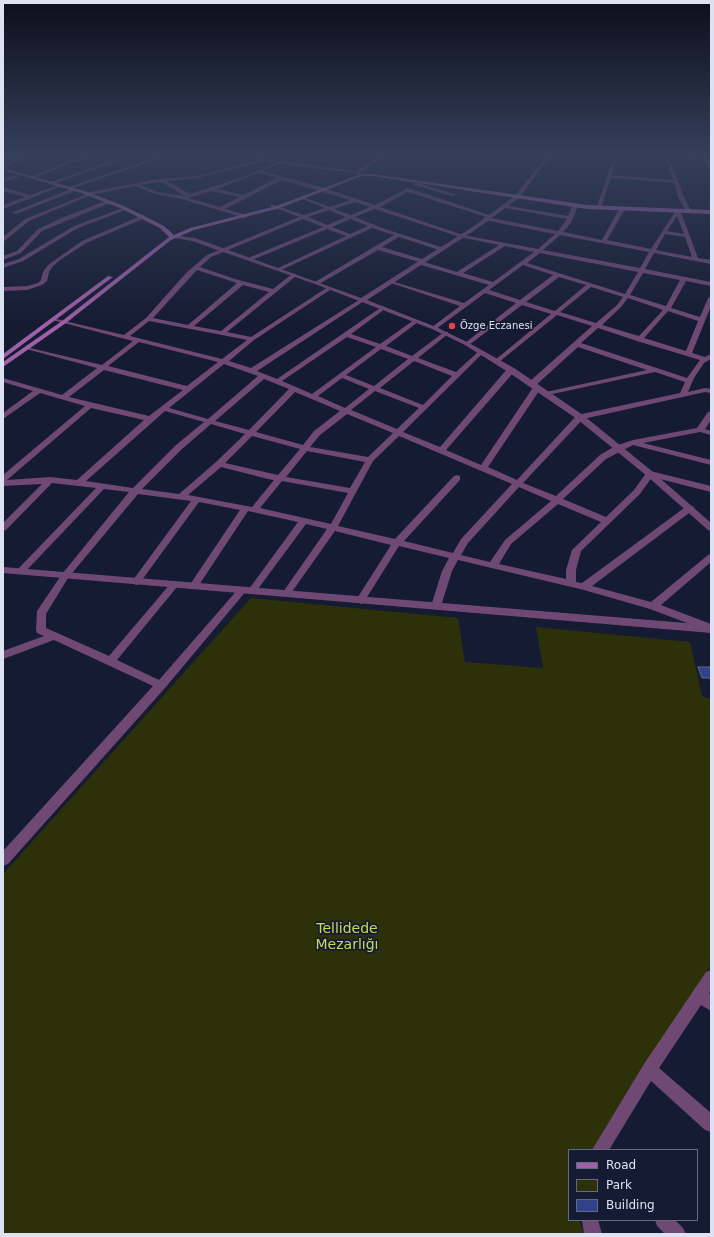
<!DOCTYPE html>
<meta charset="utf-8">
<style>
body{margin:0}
#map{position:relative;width:714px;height:1237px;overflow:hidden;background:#151b32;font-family:"DejaVu Sans",sans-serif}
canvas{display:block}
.frame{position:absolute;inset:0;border:4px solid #dde2f2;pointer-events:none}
.legend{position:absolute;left:568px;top:1149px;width:130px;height:72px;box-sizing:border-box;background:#151b32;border:1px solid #656b7f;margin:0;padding:5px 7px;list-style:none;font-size:12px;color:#dde2f2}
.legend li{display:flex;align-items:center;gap:8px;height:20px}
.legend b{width:20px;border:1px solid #656b7f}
</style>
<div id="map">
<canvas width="714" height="1237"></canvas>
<div class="frame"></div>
<ul class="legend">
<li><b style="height:5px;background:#9e60a6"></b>Road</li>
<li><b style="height:11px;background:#2c310a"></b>Park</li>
<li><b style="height:11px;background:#32418b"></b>Building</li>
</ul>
</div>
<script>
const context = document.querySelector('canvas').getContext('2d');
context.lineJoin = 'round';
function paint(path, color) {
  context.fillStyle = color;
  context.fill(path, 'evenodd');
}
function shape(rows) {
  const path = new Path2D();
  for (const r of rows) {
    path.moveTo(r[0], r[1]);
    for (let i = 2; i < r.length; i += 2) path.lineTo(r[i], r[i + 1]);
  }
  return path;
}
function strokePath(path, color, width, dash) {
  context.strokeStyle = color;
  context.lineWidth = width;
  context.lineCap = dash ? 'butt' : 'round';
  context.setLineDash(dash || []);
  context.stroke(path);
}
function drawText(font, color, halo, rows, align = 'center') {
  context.font = font + ' "DejaVu Sans",sans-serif';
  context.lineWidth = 3.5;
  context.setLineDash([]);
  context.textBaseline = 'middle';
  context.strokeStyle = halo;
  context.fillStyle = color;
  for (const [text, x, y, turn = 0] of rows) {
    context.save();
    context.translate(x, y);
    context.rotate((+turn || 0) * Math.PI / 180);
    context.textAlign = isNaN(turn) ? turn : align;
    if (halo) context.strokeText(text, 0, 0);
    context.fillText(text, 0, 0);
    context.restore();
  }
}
paint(shape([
 [3,153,30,153,3,165],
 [251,598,458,618,465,662,543,668,536,627,690,642,702,696,711,699,711,965,624,1099,597,1150,569,1150,569,1220,579,1220,584,1234,3,1234,3,874]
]), '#2c310a');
const building = shape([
 [698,667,711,667,711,678,702,678,698,667]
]);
paint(building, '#32418b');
strokePath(building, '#606884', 1);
paint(shape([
 [31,153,38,153,3,168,3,165,31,153],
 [101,153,113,153,74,162,34,178,30,177,70,160,101,153],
 [168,153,176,153,70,189,66,188,168,153],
 [382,153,388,153,359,174,355,174,355,172,382,153],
 [615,153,619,153,612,175,673,180,668,165,663,159,652,153,659,153,667,157,672,165,684,197,692,213,687,212,678,197,674,183,611,178,601,208,596,209,615,153],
 [683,153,689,153,696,157,711,157,711,159,708,159,711,165,711,170,703,159,693,159,683,153],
 [116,159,120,160,53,184,49,183,116,159],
 [262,159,264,161,198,178,167,181,190,194,240,178,279,161,281,163,262,171,321,187,375,205,408,188,492,216,491,218,558,231,567,219,500,207,503,205,568,216,572,206,575,204,578,206,571,223,563,232,602,240,619,209,622,207,625,209,607,240,651,249,676,210,680,210,698,258,711,260,711,264,654,253,645,269,711,282,711,286,686,281,671,308,700,317,708,298,711,296,711,306,692,353,705,357,711,354,711,359,704,363,694,378,688,392,705,388,711,389,711,393,705,392,583,419,523,483,556,496,600,455,615,446,633,440,697,428,708,412,711,412,711,420,705,429,711,431,711,435,700,432,643,443,711,460,711,465,633,445,606,459,563,499,606,517,634,490,647,472,650,471,711,486,711,492,652,477,640,494,581,551,576,570,576,582,582,583,687,506,693,506,694,508,693,510,592,586,651,602,708,555,711,554,711,562,661,605,711,624,711,632,650,609,584,590,458,560,452,571,441,606,436,610,431,606,442,571,449,558,399,546,364,602,361,604,356,600,391,545,335,531,289,596,283,596,281,594,283,592,327,529,306,524,255,593,252,594,247,591,249,589,298,522,248,511,197,588,194,589,189,586,240,510,199,502,139,584,136,585,131,582,133,580,191,501,138,494,68,578,46,614,46,628,109,656,171,583,177,583,179,585,177,587,117,660,159,680,239,588,245,588,247,590,165,688,8,864,3,866,3,851,153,686,54,640,3,659,3,651,44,636,37,633,36,630,37,611,62,574,129,492,104,489,23,574,17,574,15,572,17,570,96,488,52,483,6,530,3,531,3,523,42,484,3,486,3,475,85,406,40,393,3,419,3,413,33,391,3,382,3,378,62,395,97,368,26,349,26,347,102,365,133,341,52,320,52,318,124,335,146,318,187,272,207,255,299,217,271,206,271,204,304,215,325,208,302,199,302,197,330,207,350,200,282,180,225,209,247,215,248,216,245,218,182,199,155,194,135,186,91,195,29,221,3,242,3,237,25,219,85,195,85,193,152,180,198,176,262,159],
 [258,173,277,178,243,195,217,189,258,173],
 [161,182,185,196,158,192,140,185,161,182],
 [211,191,239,197,220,207,188,198,211,191],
 [408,192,486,217,483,219,484,220,555,234,538,249,463,235,380,207,408,192],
 [355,202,370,207,351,215,334,209,355,202],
 [375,209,460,237,499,245,457,272,424,262,425,260,382,247,399,237,442,251,444,250,444,248,382,228,355,217,375,209],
 [329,210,346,217,327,225,308,217,329,210],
 [677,216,684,234,667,231,677,216],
 [303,219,323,227,248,258,248,260,252,260,327,229,346,236,276,269,281,270,372,228,394,235,315,282,315,284,319,284,378,250,419,262,418,264,489,285,464,303,391,281,391,283,460,306,432,327,432,329,436,329,485,293,516,303,465,343,465,345,469,345,522,305,551,314,495,360,495,362,499,362,557,315,592,326,529,382,529,386,535,386,578,347,647,370,546,392,543,392,543,396,655,372,685,382,680,393,577,415,517,480,488,467,541,388,540,386,534,386,481,465,446,450,514,372,514,368,508,368,440,447,403,432,484,352,479,351,456,372,418,358,448,334,448,332,444,332,412,356,386,346,418,322,418,320,414,320,380,344,351,334,385,309,386,308,383,306,277,379,257,371,364,301,365,300,362,298,251,368,229,361,254,340,333,288,328,287,251,337,227,332,296,276,296,274,292,274,273,289,235,279,200,267,211,257,303,219],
 [351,219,368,226,350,234,332,227,351,219],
 [665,234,685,237,692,257,656,250,665,234],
 [560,235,649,252,640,268,543,250,560,235],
 [505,246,534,252,493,282,463,273,505,246],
 [540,253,638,272,625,294,527,263,540,253],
 [523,265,553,275,520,300,489,290,523,265],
 [197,270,237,283,188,325,153,318,197,270],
 [643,273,680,280,666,306,630,295,643,273],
 [559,277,586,285,555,311,526,302,559,277],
 [243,285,269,292,221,331,194,326,243,285],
 [591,287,623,297,617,305,596,323,560,312,591,287],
 [628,298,663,310,639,336,602,325,621,307,628,298],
 [668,311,698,321,686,351,644,338,668,311],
 [149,321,222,335,247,340,222,359,130,336,149,321],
 [598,328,637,341,700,360,687,378,581,343,598,328],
 [347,337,376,347,312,394,282,381,347,337],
 [139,342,218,362,187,386,108,366,139,342],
 [381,349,408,359,374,386,346,375,381,349],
 [414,361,452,376,423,405,380,388,414,361],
 [224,364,258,376,208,419,169,408,224,364],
 [104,370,183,390,149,416,69,397,104,370],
 [342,378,369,389,345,408,318,396,342,378],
 [264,379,289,389,249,430,215,421,264,379],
 [375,391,419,408,397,429,351,410,375,391],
 [295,392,340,411,314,431,303,445,256,432,295,392],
 [91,408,144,420,77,480,50,477,7,480,91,408],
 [165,411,204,422,176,445,133,488,86,481,165,411],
 [347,414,393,433,368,457,310,447,320,435,347,414],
 [211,424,245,434,216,462,179,494,142,489,182,449,211,424],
 [252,436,300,449,278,475,225,463,252,436],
 [399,436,512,484,461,539,453,553,404,541,460,480,460,476,457,475,454,476,395,539,338,526,373,461,399,436],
 [307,451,365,462,350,488,286,477,307,451],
 [221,467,268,479,274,480,252,507,188,495,221,467],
 [282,481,348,493,331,524,260,508,282,481],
 [519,487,551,501,505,540,490,562,461,555,468,543,519,487],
 [558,504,601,522,572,550,566,570,566,579,499,564,511,544,558,504],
 [17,175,19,177,3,182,3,179,17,175],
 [414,183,418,183,457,195,452,196,414,185,414,183],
 [58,185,62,186,3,209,3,205,25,197,3,191,3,187,30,195,58,185],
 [73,188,75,191,16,214,11,213,73,188],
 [108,200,110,203,42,231,21,253,3,260,3,256,17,251,38,229,64,217,108,200],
 [123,208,128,209,78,228,23,261,3,268,3,264,19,259,74,226,123,208],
 [143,215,146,217,145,218,86,243,60,260,52,267,49,272,47,281,42,285,27,290,3,291,3,287,27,286,38,283,41,280,43,272,48,265,82,241,143,215],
 [711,970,711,990,709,993,711,995,711,1011,701,1005,659,1068,711,1113,711,1132,705,1130,651,1081,609,1150,592,1150,644,1064,706,972,711,970],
 [582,1220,598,1220,602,1234,584,1234,582,1220],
 [655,1220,675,1220,683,1228,686,1234,665,1234,657,1226,655,1220]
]), '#6f4974');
paint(shape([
 [258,153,262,153,264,159,354,171,363,175,361,176,353,173,262,161,260,160,258,153],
 [548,153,553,153,519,198,478,228,367,300,436,327,469,343,514,368,583,415,653,472,711,523,711,531,708,530,647,476,577,419,508,372,465,345,432,329,315,284,192,241,170,237,173,235,195,238,361,298,474,226,515,196,548,153],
 [3,567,711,625,711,633,3,573,3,567]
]), '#6f4974');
paint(shape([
 [3,168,85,191,124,206,164,226,174,235,190,228,276,206,361,174,373,174,587,205,711,210,711,214,587,209,373,176,362,176,280,208,194,230,171,240,66,323,3,367,3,362,62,321,169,237,160,228,120,208,81,193,3,170,3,168],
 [108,276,113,277,3,359,3,354,108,276]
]), '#9e60a6');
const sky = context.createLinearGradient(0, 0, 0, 327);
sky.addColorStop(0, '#0c0f1c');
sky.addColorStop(0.47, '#353f5a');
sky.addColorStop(1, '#353f5a00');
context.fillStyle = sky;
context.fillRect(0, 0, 714, 327);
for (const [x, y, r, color] of [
 [452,326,4,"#e0444e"]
]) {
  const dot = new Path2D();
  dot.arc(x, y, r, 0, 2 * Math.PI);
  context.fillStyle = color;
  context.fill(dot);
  strokePath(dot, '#151b32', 1.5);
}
drawText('10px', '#dde2f2', '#151b32', [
 ["Özge Eczanesi",460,326]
], 'left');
drawText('14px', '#cada58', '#151b32', [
 ["Tellidede",347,929],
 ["Mezarlığı",347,945]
]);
</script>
